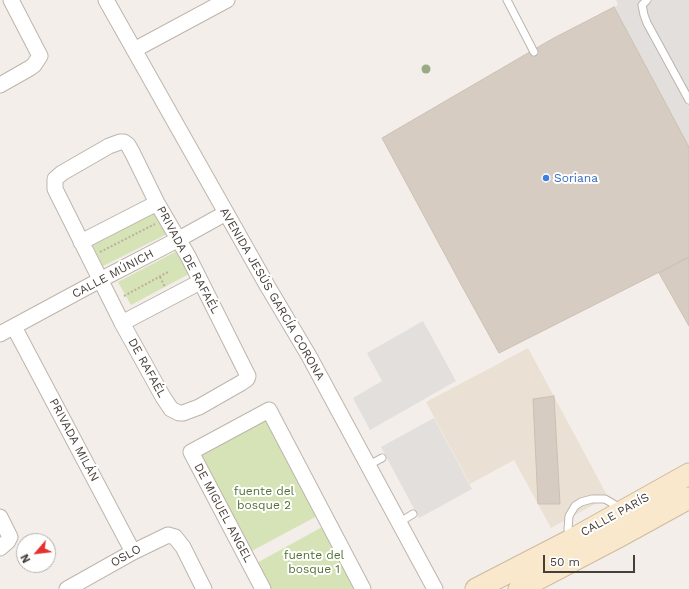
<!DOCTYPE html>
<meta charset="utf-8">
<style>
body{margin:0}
#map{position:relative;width:689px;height:589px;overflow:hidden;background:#f3eee9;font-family:"Work Sans",sans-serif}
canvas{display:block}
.north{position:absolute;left:16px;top:533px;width:40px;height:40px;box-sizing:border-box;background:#fff;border:1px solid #b5b2af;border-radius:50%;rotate:242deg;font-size:11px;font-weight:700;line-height:16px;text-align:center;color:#463e38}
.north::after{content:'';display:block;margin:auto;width:14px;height:18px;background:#e5312e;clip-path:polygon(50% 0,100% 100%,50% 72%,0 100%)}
.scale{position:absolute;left:543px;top:555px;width:92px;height:18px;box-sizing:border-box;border:2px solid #463e38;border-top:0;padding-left:5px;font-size:12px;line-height:14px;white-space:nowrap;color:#463e38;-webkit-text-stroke:3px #fff;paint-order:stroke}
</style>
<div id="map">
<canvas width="689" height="589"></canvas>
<div class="north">N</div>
<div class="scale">50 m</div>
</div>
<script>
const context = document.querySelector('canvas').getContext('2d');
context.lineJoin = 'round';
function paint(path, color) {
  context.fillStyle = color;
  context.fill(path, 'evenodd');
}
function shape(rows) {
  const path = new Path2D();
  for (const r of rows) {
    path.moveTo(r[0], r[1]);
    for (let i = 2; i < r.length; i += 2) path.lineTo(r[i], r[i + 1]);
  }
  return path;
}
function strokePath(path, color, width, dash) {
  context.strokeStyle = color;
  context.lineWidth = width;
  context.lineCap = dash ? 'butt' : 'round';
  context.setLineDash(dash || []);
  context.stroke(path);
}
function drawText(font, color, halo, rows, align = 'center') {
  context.font = font + ' "Work Sans",sans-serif';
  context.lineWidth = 4;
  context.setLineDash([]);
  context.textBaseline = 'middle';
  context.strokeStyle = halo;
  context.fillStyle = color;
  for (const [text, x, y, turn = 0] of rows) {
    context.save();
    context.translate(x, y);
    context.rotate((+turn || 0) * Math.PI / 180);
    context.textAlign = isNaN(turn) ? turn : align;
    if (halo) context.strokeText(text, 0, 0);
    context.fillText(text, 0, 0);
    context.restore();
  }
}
paint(shape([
 [528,348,608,497,551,528,514,460,470,484,426,402]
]), '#eae1d4');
paint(shape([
 [156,211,167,234,103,266,92,244],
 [177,251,189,274,131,305,118,282],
 [265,418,319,515,248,553,198,455],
 [324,526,358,589,269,589,255,564]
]), '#d5e3b6');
paint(shape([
 [616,0,689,0,689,147,614,7,618,5],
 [423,321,456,381,370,430,353,398,382,381,367,353],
 [434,418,472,489,419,518,381,447]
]), '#e2dfdd');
const building = shape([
 [614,7,689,147,689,257,499,353,463,288,382,138,552,39,614,7],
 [689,257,689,326,659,273,689,257],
 [554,396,560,504,538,504,533,399,554,396]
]);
paint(building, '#d6ccc2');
strokePath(building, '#cdc0b3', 1);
const service = shape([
 [507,0,534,52],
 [647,0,642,5,644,15,647,23,689,100],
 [369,465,382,458],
 [400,522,413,514],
 [570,538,568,529,569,516,575,506,581,502,592,499,605,499,622,509]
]);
const minor = shape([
 [106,0,268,287,309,356,435,589],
 [134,50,227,0],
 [0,85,30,68,34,65,40,56,11,0],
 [120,142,124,142,128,145,132,152,157,203,188,256,248,376,247,379,241,383,199,407,183,413,179,413,171,409,163,397,122,323,55,189,55,179,62,173,109,146,120,142],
 [81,242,157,203],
 [122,323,200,282],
 [14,327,133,552],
 [0,334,100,280,179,239,226,213],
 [0,517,10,537,8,541,0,548],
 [67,589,133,552,168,535,175,537,183,547,204,589],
 [263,589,191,452,269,410,363,589]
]);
const secondary = shape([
 [476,589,571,540,689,474],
 [519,589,620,536,689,498]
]);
strokePath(service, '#bdb5ac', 9);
strokePath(minor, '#bdb5ac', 17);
strokePath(secondary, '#ceba9d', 23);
strokePath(shape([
 [100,252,155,224],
 [160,277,165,287],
 [124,296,168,272]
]), '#beaf9f', 2, [2, 2]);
strokePath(service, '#fff', 7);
strokePath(minor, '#fff', 15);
strokePath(secondary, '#f9e8cc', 21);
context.fillStyle = '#9aaa84';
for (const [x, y] of [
 [426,69]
]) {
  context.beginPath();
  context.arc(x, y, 4.5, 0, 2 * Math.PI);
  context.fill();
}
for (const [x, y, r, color] of [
 [546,178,4,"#3f7fe0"]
]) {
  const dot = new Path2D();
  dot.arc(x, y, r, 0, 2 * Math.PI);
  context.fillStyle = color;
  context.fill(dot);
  strokePath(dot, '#fff', 1.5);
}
drawText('12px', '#366cbe', '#fff', [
 ["Soriana",554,178]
], 'left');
drawText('12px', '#463e38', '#fff', [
 ["PRIVADA DE RAFAÉL",188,260,62],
 ["CALLE MÚNICH",113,274,-28],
 ["AVENIDA JESÚS GARCÍA CORONA",272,294,60],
 ["DE RAFAÉL",147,368,61],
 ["PRIVADA MILÁN",74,440,62],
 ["DE MIGUEL ANGEL",223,513,62],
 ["CALLE PARÍS",615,515,-29],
 ["OSLO",126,556,-29]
]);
drawText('12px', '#527231', '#fff', [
 ["fuente del",264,491],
 ["bosque 2",264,505],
 ["fuente del",314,555],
 ["bosque 1",314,569]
]);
</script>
